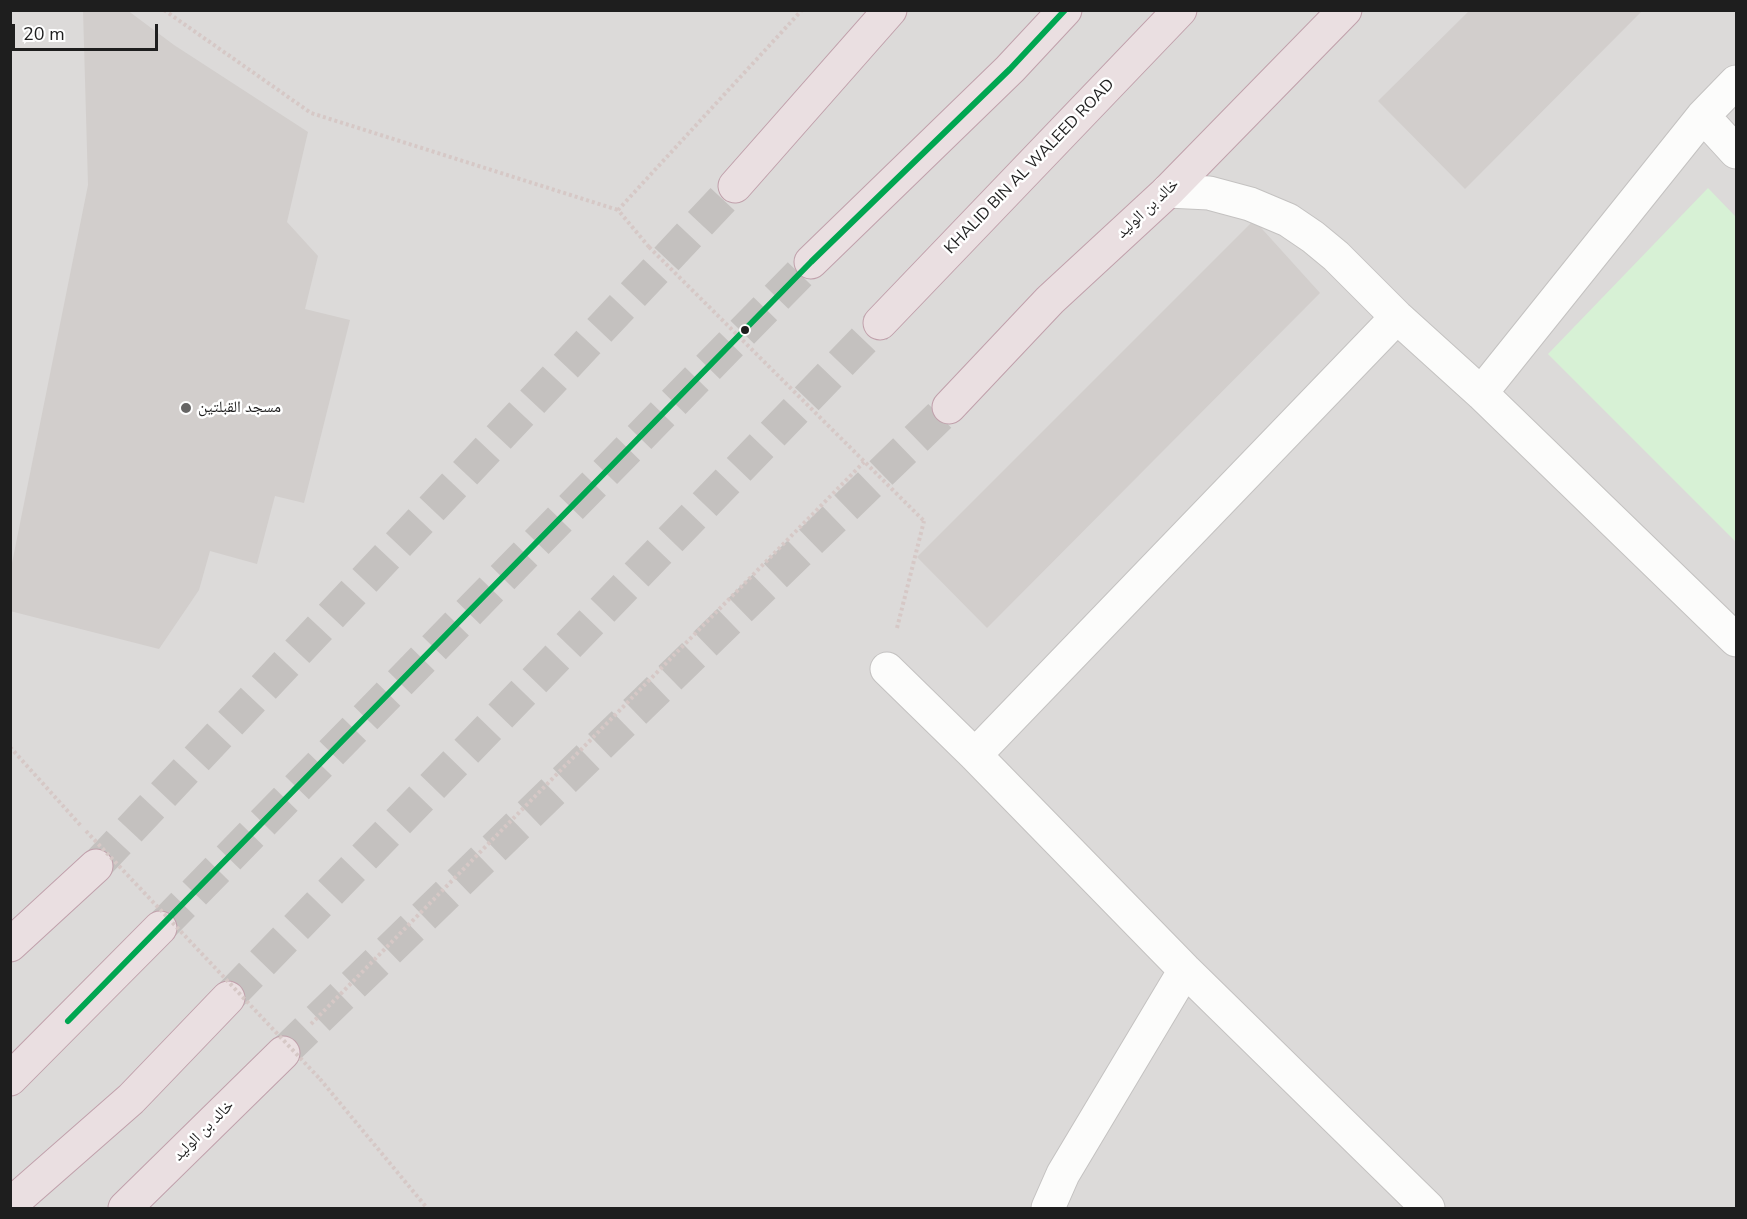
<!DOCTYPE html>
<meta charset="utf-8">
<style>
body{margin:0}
#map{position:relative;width:1747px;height:1219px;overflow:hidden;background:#edeae7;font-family:"Nunito Sans",sans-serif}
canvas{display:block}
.frame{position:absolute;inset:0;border:12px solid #1e1e1e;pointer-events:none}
.scale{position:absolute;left:12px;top:24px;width:146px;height:27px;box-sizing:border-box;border:3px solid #1e1e1e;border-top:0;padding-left:8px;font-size:18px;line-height:21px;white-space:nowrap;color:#1e1e1e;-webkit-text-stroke:4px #fff;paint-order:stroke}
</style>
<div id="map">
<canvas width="1747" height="1219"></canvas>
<div class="frame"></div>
<div class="scale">20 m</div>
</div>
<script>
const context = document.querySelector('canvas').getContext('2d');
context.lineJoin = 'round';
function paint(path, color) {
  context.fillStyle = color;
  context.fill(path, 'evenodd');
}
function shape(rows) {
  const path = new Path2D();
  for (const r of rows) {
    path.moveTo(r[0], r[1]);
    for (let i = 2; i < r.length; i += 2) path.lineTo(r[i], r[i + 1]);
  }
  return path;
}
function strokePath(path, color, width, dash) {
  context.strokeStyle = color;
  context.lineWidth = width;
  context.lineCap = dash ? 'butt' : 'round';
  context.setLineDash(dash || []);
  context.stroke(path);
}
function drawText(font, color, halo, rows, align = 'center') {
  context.font = font + ' "Nunito Sans","Noto Naskh Arabic",sans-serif';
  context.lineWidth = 5;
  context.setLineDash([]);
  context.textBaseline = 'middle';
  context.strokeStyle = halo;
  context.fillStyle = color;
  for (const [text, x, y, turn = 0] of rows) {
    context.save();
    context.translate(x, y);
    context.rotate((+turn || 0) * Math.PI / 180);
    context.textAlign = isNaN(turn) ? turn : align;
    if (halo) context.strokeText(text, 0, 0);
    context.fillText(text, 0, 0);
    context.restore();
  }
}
paint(shape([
 [11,11,1736,11,1736,1208,11,1208]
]), '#dcdad9');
paint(shape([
 [1708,188,1736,217,1736,542,1548,354]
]), '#d7f1d5');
paint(shape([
 [11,10,19,11,11,84,10,11]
]), '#dddbda');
paint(shape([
 [83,10,127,10,174,45,308,132,287,222,318,256,305,309,350,320,304,503,275,496,257,564,210,551,199,590,159,649,10,611,10,573,88,185],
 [1470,10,1643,10,1465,189,1378,101],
 [1254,220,1320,293,987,628,917,557]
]), '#d2cecc');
strokePath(shape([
 [96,866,735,186],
 [160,928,811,262],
 [228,998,880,323],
 [283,1053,949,407]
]), '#c4c1bf', 33, [33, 16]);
const street = shape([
 [1703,116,1736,152],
 [1168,191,1209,193,1250,204,1288,220,1313,237,1336,256,1397,317,1481,393,1736,640],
 [1481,393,1703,116,1736,82],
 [887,669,975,755,1185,970,1428,1208],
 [975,755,1397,317],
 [1048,1208,1063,1174,1185,970]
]);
const highway = shape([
 [735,186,890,10],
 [811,262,1010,69,1065,10],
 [880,323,1180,10],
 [949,407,1050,300,1168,191,1345,10],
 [10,945,96,866],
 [10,1079,160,928],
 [10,1205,131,1099,228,998],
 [125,1208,283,1053]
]);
strokePath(street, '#c4c2c1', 35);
strokePath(highway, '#c0a0ab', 35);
strokePath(shape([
 [164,10,311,113,618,210],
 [649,247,618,210,802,10],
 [897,628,924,521],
 [10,747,82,827],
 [311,1024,864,462],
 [320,1079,427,1208]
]), '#d6c8c6', 4, [3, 3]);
strokePath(street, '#fcfcfb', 33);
strokePath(highway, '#eadfe1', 33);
strokePath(shape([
 [649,247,924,521],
 [86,831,320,1079]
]), '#d6c8c6', 4, [3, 3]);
strokePath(shape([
 [68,1021,811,262,1010,69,1065,10]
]), '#00a651', 6);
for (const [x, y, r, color] of [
 [745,330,5,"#1e1e1e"],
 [186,408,6,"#666564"]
]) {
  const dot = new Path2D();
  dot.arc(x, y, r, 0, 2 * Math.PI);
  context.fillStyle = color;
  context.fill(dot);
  strokePath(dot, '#fff', 2);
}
drawText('16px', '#1e1e1e', '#fff', [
 ["KHALID BIN AL WALEED ROAD",1030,167,-46],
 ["خالد بن الوليد",1148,209,-43],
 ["خالد بن الوليد",204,1131,-45]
]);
drawText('16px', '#1e1e1e', '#fff', [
 ["مسجد القبلتين",198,408]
], 'left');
</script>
